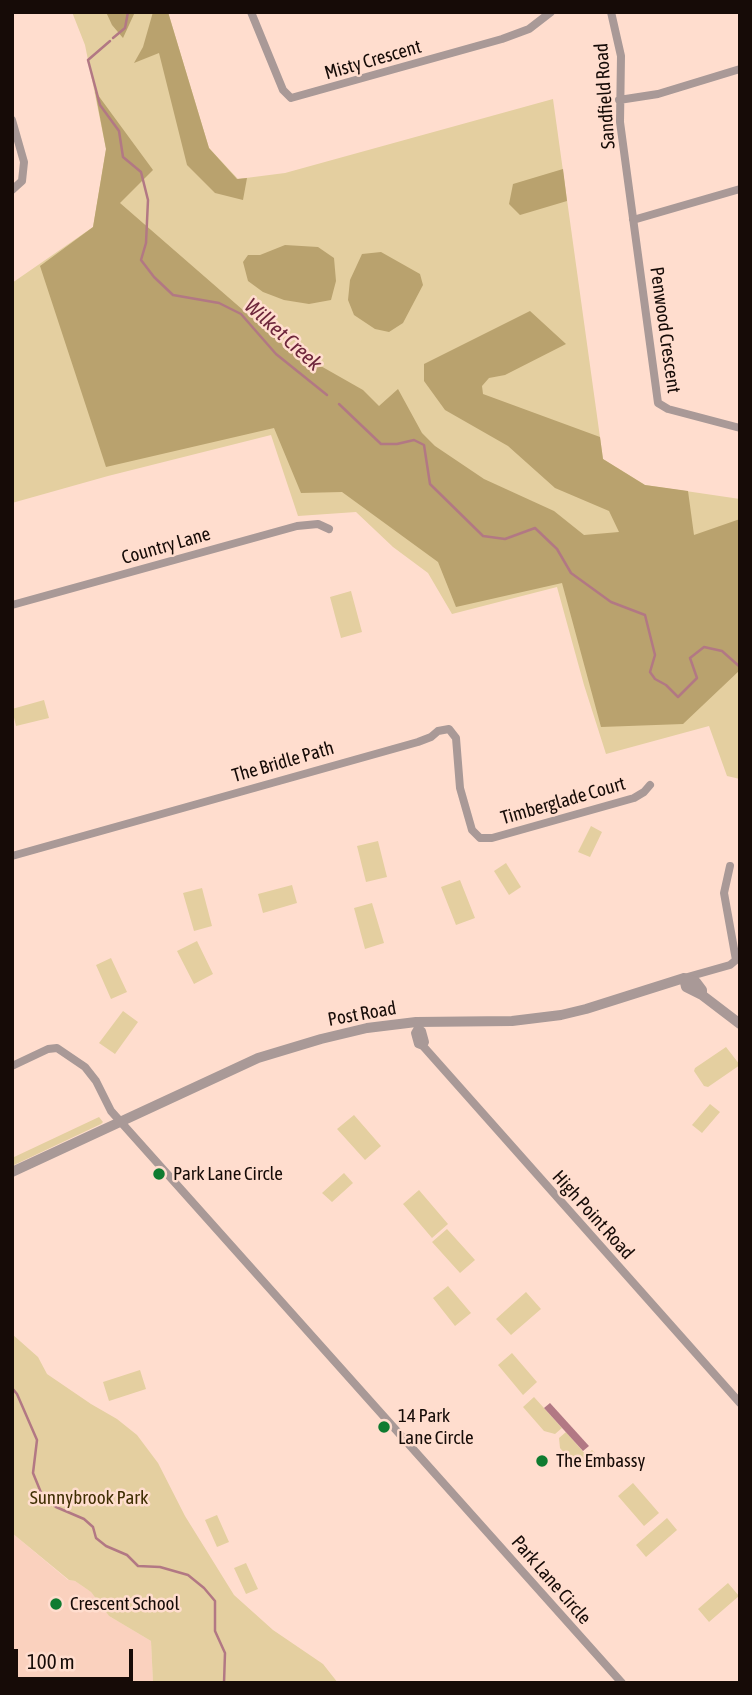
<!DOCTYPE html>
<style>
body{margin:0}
#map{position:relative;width:752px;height:1695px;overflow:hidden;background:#ffddce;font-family:"Asap Condensed",sans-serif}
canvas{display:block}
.frame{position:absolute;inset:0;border:14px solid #160b07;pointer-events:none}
.scale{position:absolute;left:14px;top:1649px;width:119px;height:32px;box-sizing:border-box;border:4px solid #160b07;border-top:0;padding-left:9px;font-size:21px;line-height:24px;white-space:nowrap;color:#160b07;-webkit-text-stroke:5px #ffddce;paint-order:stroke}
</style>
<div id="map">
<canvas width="752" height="1695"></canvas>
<div class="frame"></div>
<div class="scale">100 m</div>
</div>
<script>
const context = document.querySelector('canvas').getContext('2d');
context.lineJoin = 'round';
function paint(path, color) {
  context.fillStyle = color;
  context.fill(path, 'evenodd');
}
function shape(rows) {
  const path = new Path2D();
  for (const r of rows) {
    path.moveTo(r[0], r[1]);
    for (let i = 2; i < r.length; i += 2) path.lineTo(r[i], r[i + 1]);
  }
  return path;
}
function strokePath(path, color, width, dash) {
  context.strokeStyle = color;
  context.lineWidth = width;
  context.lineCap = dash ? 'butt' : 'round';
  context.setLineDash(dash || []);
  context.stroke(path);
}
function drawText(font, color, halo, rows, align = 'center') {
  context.font = font + ' "Asap Condensed",sans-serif';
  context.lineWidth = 5;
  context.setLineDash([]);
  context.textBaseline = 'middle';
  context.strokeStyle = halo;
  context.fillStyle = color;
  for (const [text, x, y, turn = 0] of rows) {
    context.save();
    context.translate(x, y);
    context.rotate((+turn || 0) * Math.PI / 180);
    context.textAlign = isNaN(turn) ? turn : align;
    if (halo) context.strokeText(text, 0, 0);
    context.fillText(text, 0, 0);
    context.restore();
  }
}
paint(shape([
 [12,1533,68,1580,75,1581,91,1592,109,1616,151,1641,153,1683,12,1683]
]), '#fad1be');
paint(shape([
 [72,12,168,12,209,148,238,179,285,173,553,99,603,459,645,485,740,499,740,779,727,776,709,726,606,754,584,685,557,587,452,614,428,573,393,547,356,512,298,516,271,435,108,476,12,503,12,283,93,227,106,149,85,45],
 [351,591,362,632,341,638,330,597],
 [44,700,49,718,16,726,12,709],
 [591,826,602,832,590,857,578,852],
 [378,841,387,877,366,882,357,846],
 [506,863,521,887,509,895,494,871],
 [460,880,475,918,456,925,441,887],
 [292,885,297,903,263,913,258,894],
 [202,888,212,926,194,931,183,893],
 [372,903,384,943,365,949,354,908],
 [197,941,213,974,194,984,177,951],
 [111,958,127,992,111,999,96,965],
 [123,1011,138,1022,115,1054,99,1043],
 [726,1047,740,1065,708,1087,704,1086,694,1071,695,1068],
 [710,1104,720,1112,702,1133,692,1125],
 [354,1115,381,1146,365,1160,337,1129],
 [99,1117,103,1122,101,1124,12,1166,12,1158],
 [344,1173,353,1183,332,1202,322,1193],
 [419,1190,448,1224,432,1238,403,1204],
 [447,1229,475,1260,460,1273,432,1242],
 [448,1286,471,1313,455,1326,433,1298],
 [526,1292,541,1309,511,1335,496,1319],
 [12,1334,38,1357,47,1374,91,1404,117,1419,137,1435,158,1463,185,1516,234,1595,273,1630,323,1664,338,1683,153,1683,151,1641,109,1616,91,1592,75,1581,69,1580,12,1533],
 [512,1353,537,1382,523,1395,498,1365],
 [140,1370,146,1389,109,1401,103,1382],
 [534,1397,562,1428,555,1434,544,1431,523,1407],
 [566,1432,586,1455,592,1450,595,1453,578,1469,560,1448,559,1438],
 [633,1483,659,1513,644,1526,618,1496],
 [217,1515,229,1542,217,1547,205,1520],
 [667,1518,677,1530,646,1557,636,1545],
 [246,1563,258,1589,246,1594,234,1568],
 [728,1583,739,1596,709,1622,698,1609]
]), '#e4cfa0');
paint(shape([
 [106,12,135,12,123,38,112,25],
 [153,12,168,12,209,148,237,179,247,178,243,200,215,193,187,165,159,53,134,63,143,47],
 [95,91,153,170,120,203,282,344,363,390,379,406,398,389,422,433,435,446,484,479,554,511,584,535,619,532,609,511,555,488,508,446,445,410,424,381,424,364,530,311,566,344,505,375,489,378,482,386,483,394,600,437,603,459,645,485,688,491,694,535,740,519,740,670,683,724,601,727,562,583,456,607,438,562,342,492,301,493,274,428,106,467,40,266,93,227,106,149],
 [563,169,567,201,520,215,509,204,513,184],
 [285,245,318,247,334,258,336,281,331,300,309,304,284,300,263,292,248,281,243,262,248,255,260,255],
 [381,252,420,274,423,285,403,323,389,332,375,329,354,315,348,300,350,280,362,254]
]), '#b9a26e');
paint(shape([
 [550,1403,589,1446,583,1451,544,1408]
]), '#b27884');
strokePath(shape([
 [113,38,125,28,128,12],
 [110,41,88,60,100,105,119,131,123,157,141,172,148,200,146,243,141,260,154,277,173,295,219,303,241,314,276,354,327,395],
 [339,404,381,444,397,444,414,440,424,445,430,484,483,536,505,539,535,528,557,549,571,573,611,602,645,615,655,655,650,672,655,679,666,685,678,697,697,678,690,658,704,647,722,651,740,667],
 [12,1388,17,1394,37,1440,33,1473,42,1495,56,1507,84,1519,93,1527,96,1538,106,1546,127,1555,138,1566,160,1567,188,1575,204,1588,215,1601,215,1631,225,1653,224,1683]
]), '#b27884', 2.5);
strokePath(shape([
 [251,12,283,90,291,98,502,39,529,29,551,12],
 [611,12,621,56,620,122,658,403,668,409,740,428],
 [619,100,658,94,740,69],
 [12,120,24,162,22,181,12,190],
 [633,220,740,189],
 [12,605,297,526,318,524,329,529],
 [12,856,418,742,431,737,438,731,449,729,456,738,460,788,472,830,480,838,492,838,634,798,644,792,650,785],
 [684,978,730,965,736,960,724,893,730,866],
 [416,1022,418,1028,415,1033,418,1044,423,1046,740,1403],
 [418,1028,422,1031,425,1042,423,1046],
 [12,1066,48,1049,57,1048,85,1067,96,1081,111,1111,622,1683]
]), '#a99997', 8);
strokePath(shape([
 [684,978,686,987,702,995,740,1024],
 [684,978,696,982,702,990,702,995],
 [12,1172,258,1058,321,1039,367,1028,416,1022,512,1021,561,1015,586,1009,684,978]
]), '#a99997', 10);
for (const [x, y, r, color] of [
 [159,1174,7,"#0f7b30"],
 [384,1427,7,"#0f7b30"],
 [542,1461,7,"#0f7b30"],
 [56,1604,7,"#0f7b30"]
]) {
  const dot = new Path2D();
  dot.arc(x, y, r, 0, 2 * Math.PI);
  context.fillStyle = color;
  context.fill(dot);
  strokePath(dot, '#ffddce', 2.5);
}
drawText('19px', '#160b07', '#ffddce', [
 ["Misty Crescent",373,60,-16],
 ["Sandfield Road",605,96,-94],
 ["Penwood Crescent",665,330,82],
 ["Country Lane",166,546,-16],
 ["The Bridle Path",283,762,-16],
 ["Timberglade Court",563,801,-16],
 ["Post Road",362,1014,-10],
 ["High Point Road",593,1215,48],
 ["Park Lane Circle",551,1580,49]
]);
drawText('19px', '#160b07', '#ffddce', [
 ["Park Lane Circle",173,1174],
 ["14 Park",398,1416],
 ["Lane Circle",398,1438],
 ["The Embassy",556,1461],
 ["Crescent School",70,1604]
], 'left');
drawText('19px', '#3f2e02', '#ffddce', [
 ["Sunnybrook Park",89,1498]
]);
drawText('italic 21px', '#6e263b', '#ffddce', [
 ["Wilket Creek",283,335,42]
]);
</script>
